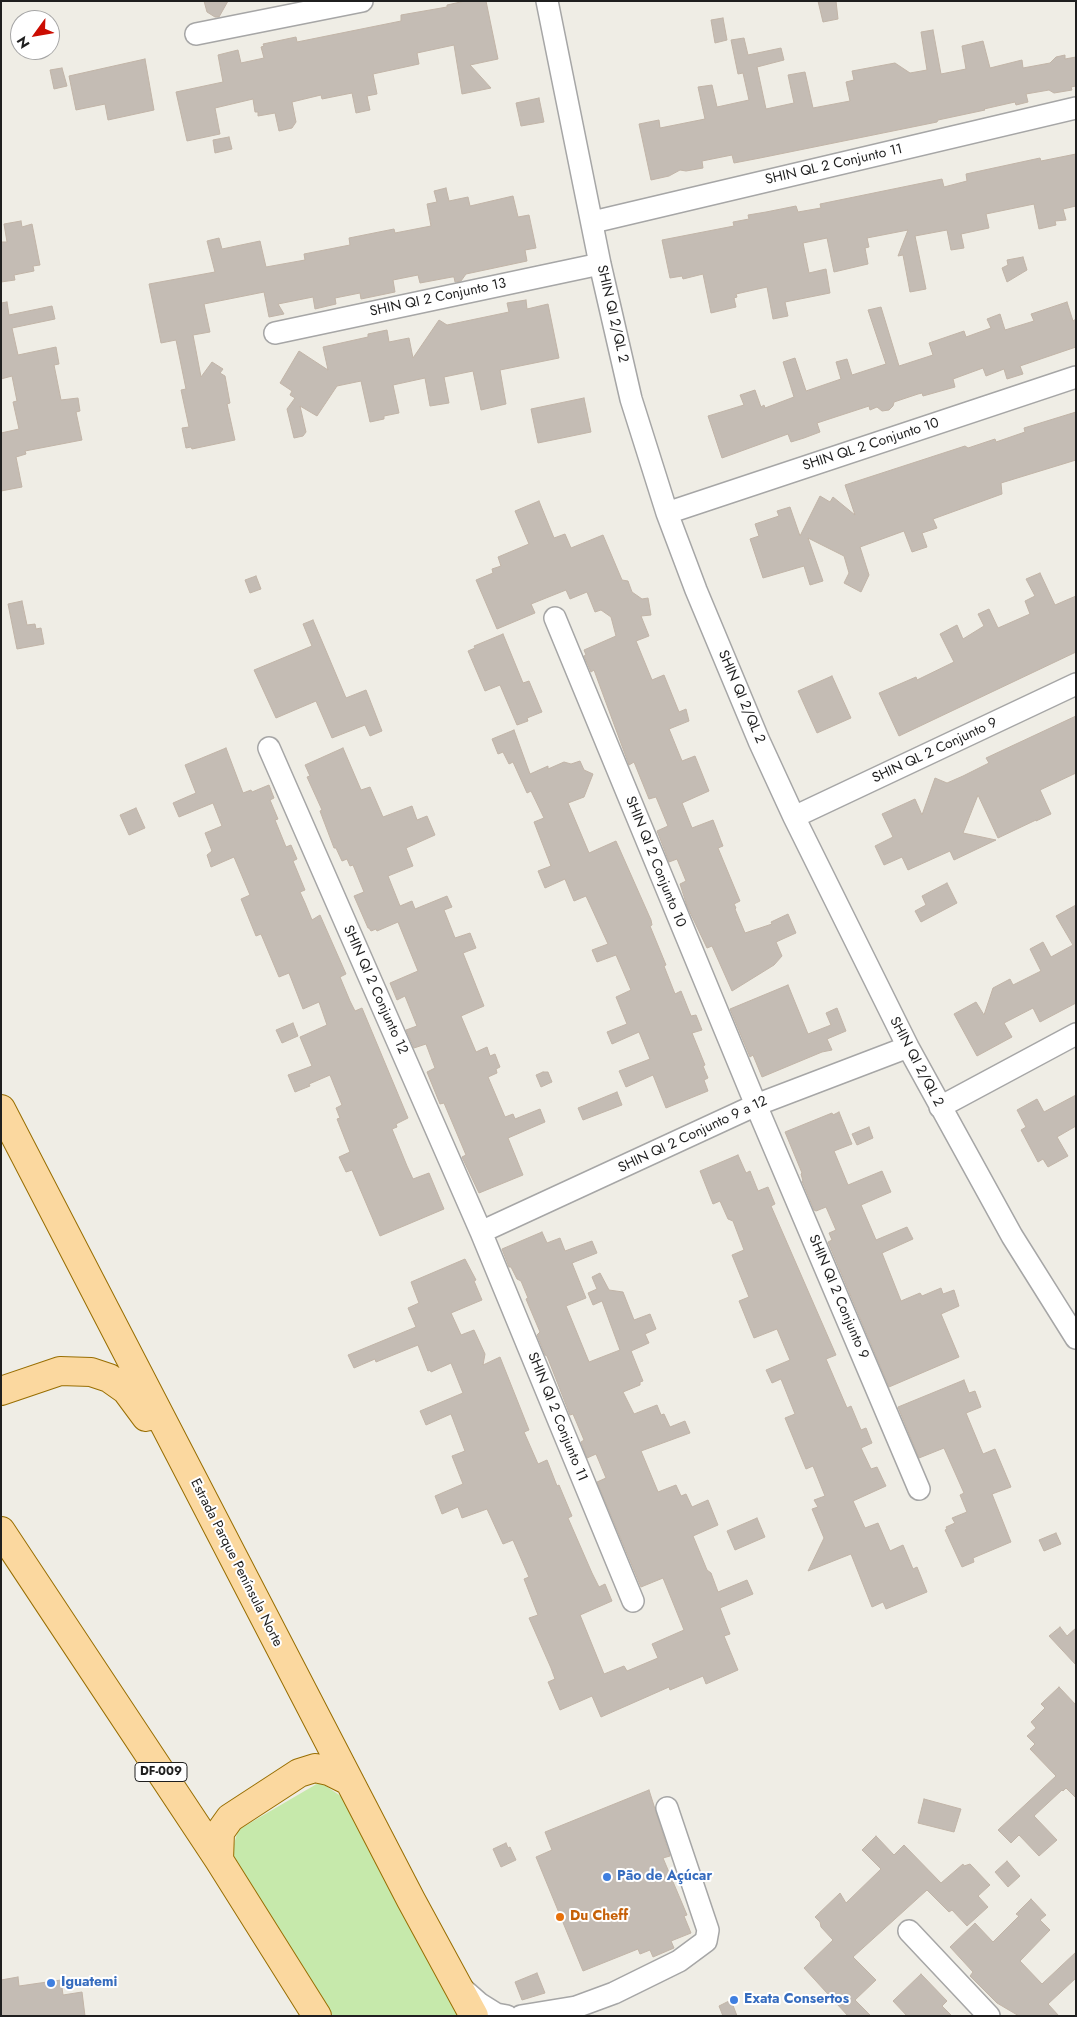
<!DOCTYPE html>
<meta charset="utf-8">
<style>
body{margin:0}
#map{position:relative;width:1077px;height:2017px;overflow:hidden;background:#efede5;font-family:Jost,sans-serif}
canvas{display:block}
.frame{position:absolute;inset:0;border:2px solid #1f1f1f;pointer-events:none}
.north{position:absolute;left:10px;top:10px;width:50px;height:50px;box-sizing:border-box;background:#fff;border:1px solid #a5a5a5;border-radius:50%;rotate:238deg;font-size:14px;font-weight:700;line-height:20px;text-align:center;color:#1f1f1f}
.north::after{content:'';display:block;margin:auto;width:18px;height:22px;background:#cb0d02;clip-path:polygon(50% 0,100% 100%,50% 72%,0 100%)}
</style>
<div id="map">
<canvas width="1077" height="2017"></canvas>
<div class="frame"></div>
<div class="north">N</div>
</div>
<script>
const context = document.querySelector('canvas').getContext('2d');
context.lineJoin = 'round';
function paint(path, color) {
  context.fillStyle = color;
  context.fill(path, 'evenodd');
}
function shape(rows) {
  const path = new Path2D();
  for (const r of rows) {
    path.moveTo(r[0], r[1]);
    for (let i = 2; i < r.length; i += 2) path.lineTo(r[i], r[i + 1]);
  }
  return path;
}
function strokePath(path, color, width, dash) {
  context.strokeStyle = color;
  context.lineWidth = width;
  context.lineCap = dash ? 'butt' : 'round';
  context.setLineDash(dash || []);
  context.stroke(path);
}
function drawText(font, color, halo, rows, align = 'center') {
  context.font = font + ' Jost,sans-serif';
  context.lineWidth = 4;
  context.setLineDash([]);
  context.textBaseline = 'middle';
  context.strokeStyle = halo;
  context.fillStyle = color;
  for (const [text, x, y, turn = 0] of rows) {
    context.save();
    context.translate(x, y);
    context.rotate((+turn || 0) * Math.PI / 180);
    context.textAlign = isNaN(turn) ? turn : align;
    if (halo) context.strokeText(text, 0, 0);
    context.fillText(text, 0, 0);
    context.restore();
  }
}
paint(shape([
 [320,1782,342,1797,460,2016,333,2016,231,1855,238,1830]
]), '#c6e9ab');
const building = shape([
 [204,1,228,1,219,17,215,17,207,12,204,1],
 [465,1,486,1,498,59,470,65,491,88,462,94,454,45,417,53,419,64,373,74,377,94,367,96,370,110,356,113,352,93,322,99,321,95,292,102,296,122,292,128,279,131,275,113,258,116,258,112,255,112,253,99,215,108,220,134,187,141,176,92,223,82,218,55,238,50,241,63,264,58,261,47,264,46,263,44,296,37,297,42,401,21,401,15,447,7,447,5,465,1],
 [818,1,836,1,838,19,823,22,818,1],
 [723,18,727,40,715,43,711,20,723,18],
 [933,30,941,74,966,69,962,46,983,41,990,68,1022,60,1023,68,1050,63,1056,57,1065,55,1065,59,1076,57,1076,86,1071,87,1072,90,1054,93,1049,90,1026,94,1028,102,1016,105,1015,102,984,109,985,110,938,120,937,122,760,158,734,163,732,155,702,161,703,168,686,171,680,170,669,176,651,180,639,124,659,120,660,128,705,119,698,87,712,85,717,107,749,100,743,73,738,74,731,40,744,38,748,55,781,48,784,60,757,67,766,109,794,103,788,75,805,72,813,108,850,101,846,82,854,80,852,71,895,63,910,73,927,70,921,32,933,30],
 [145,59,154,110,108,120,105,104,76,110,69,76,145,59],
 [62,68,67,86,54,89,50,70,62,68],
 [539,98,544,122,521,126,516,103,539,98],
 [229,137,232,149,215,153,213,140,229,137],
 [1076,154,1076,206,1063,209,1066,220,1055,221,1056,225,1039,229,1034,204,986,214,989,228,961,234,964,248,951,250,947,230,915,236,926,289,910,292,903,255,898,256,908,230,867,238,869,247,865,248,868,264,834,272,827,238,803,243,809,273,826,269,830,293,785,302,788,316,773,319,767,287,736,294,737,297,734,298,736,307,711,313,703,274,683,279,682,276,670,278,662,240,734,226,733,222,749,219,748,215,766,212,796,206,798,212,821,208,820,204,942,179,944,187,967,181,966,174,1040,158,1041,161,1076,154],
 [446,188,449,201,468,197,470,206,513,196,518,217,529,215,536,248,525,250,527,261,466,274,461,281,455,282,454,277,452,277,420,283,418,275,393,280,395,292,361,299,360,293,335,298,336,304,315,309,313,297,278,304,284,314,269,317,264,292,204,304,210,332,193,335,201,377,212,362,223,369,220,373,225,376,230,403,227,404,235,440,192,449,191,447,186,448,182,428,189,427,181,390,186,389,176,340,161,343,149,284,215,272,207,241,219,238,222,249,260,241,266,267,305,260,304,254,350,245,349,238,394,229,395,233,431,226,427,204,437,202,434,191,446,188],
 [21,221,22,227,32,224,40,265,33,266,34,271,14,275,15,280,1,282,1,242,7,242,4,224,21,221],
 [1023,257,1027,270,1007,282,1002,268,1008,265,1007,260,1023,257],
 [526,300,527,309,548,304,559,358,500,370,506,404,481,410,473,371,444,377,449,403,430,406,425,378,393,385,399,413,384,416,384,419,370,422,361,381,337,386,317,416,300,406,306,432,303,436,294,438,287,409,295,398,290,395,292,391,280,383,299,351,328,370,323,347,368,337,368,334,387,330,389,342,409,338,413,358,439,320,447,325,509,312,507,303,526,300],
 [7,302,9,315,52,306,55,319,12,328,18,355,56,347,59,364,54,365,61,400,78,398,80,411,76,412,82,440,25,451,26,454,16,457,22,487,1,491,1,433,19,429,13,402,17,401,12,376,1,379,1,303,7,302],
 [1067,302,1073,321,1076,319,1076,347,1020,366,1023,374,1007,379,1004,369,986,376,983,368,953,379,955,387,923,396,922,393,918,394,894,402,893,406,889,410,882,411,877,407,870,410,869,406,817,423,820,432,804,438,791,442,788,434,722,458,708,416,744,405,740,395,755,390,761,407,764,405,765,408,794,397,783,362,795,358,806,391,841,379,836,362,847,359,852,375,886,364,868,310,881,307,899,366,933,355,929,343,964,331,966,337,991,328,987,319,1000,314,1005,330,1034,321,1031,314,1067,302],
 [584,398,591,432,538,443,531,409,584,398],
 [1076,412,1076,460,1001,483,1002,494,933,519,937,528,922,533,927,547,912,552,904,531,860,547,869,575,861,592,844,583,849,573,844,556,808,538,823,581,810,585,804,566,763,578,750,539,759,536,755,524,779,516,777,511,790,507,800,536,820,496,830,502,833,497,855,515,845,485,965,446,968,448,995,439,996,442,1025,432,1024,428,1076,412],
 [539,501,554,538,565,534,571,548,603,535,622,580,628,581,632,592,642,599,648,598,651,615,641,616,649,636,636,641,652,680,664,675,679,712,686,709,689,721,669,729,682,761,695,756,709,791,682,803,692,828,713,820,723,846,718,848,740,901,734,904,736,908,735,909,745,933,772,924,771,922,788,914,796,933,776,942,782,956,774,965,732,991,712,946,707,948,687,906,680,884,686,881,677,859,669,862,661,841,657,831,668,826,656,797,649,799,634,762,629,765,594,670,591,672,584,656,586,655,584,650,616,636,611,617,601,610,595,612,587,592,570,599,566,590,531,604,535,613,497,629,476,580,493,573,492,569,501,566,498,557,529,544,515,511,539,501],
 [1040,573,1055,605,1076,596,1076,652,899,736,879,693,916,677,917,680,954,662,940,634,957,625,963,639,984,626,978,614,989,609,998,628,1030,614,1025,601,1035,596,1026,579,1040,573],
 [256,576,261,589,250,593,245,580,256,576],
 [22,601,27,625,35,624,36,629,41,628,44,644,17,649,8,604,22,601],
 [313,620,346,698,366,690,382,731,370,736,365,725,332,738,316,701,276,718,254,670,312,646,303,624,313,620],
 [503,634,523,683,529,681,542,712,527,718,528,721,517,725,500,685,485,691,468,651,475,648,474,646,503,634],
 [832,676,851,718,817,733,798,691,832,676],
 [1076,716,1076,773,1040,790,1051,814,1036,821,1036,820,998,838,978,795,963,833,996,840,954,860,950,851,908,870,902,857,884,865,875,846,893,837,882,814,915,799,922,815,935,778,947,783,963,776,989,763,986,758,1076,716],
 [514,730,530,774,548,766,548,769,564,762,571,764,580,761,584,770,593,774,584,797,568,803,589,853,616,841,651,920,652,925,650,926,666,965,664,966,675,994,681,991,691,1016,696,1015,702,1030,692,1033,705,1065,703,1066,708,1078,704,1080,708,1091,666,1108,653,1075,626,1087,619,1071,650,1059,639,1032,612,1044,607,1032,627,1024,616,997,631,990,616,955,597,962,592,950,608,944,586,896,574,901,565,879,545,888,538,871,551,866,534,822,544,818,531,791,527,793,513,762,509,764,503,752,498,754,492,739,514,730],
 [226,748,243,793,251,790,252,792,269,785,274,798,270,800,278,819,275,820,286,847,291,845,297,859,293,861,305,890,300,892,305,903,312,920,320,915,346,974,340,977,350,1001,355,1011,362,1008,408,1118,396,1124,397,1127,392,1129,407,1166,413,1179,429,1173,444,1209,380,1236,352,1170,346,1172,339,1157,350,1152,337,1119,340,1118,336,1108,342,1105,330,1075,309,1084,310,1086,295,1092,288,1075,312,1066,300,1037,327,1025,319,1002,303,1009,289,973,279,977,261,934,256,936,241,899,250,895,234,857,211,867,207,855,212,851,205,833,222,826,213,803,179,817,173,803,196,793,185,765,226,748],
 [343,748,361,790,370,787,383,817,412,806,417,820,427,816,435,835,406,848,413,866,388,876,400,906,412,901,415,909,447,896,452,907,444,910,455,938,470,933,476,948,463,953,484,1006,461,1016,476,1052,487,1047,490,1056,495,1054,500,1067,496,1069,497,1073,488,1077,505,1117,513,1114,515,1119,540,1109,545,1122,508,1138,523,1175,479,1193,462,1157,466,1155,444,1103,440,1104,427,1072,435,1068,426,1044,414,1048,406,1030,417,1026,405,996,397,1000,390,983,418,971,398,922,377,931,376,929,371,931,369,928,368,928,354,896,364,892,353,865,350,866,347,859,342,861,336,848,334,848,320,811,322,810,307,777,310,776,305,765,343,748],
 [136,808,145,828,129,835,120,815,136,808],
 [947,883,957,903,921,922,915,911,926,905,922,896,947,883],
 [1076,905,1076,1003,1040,1022,1033,1008,1004,1023,1012,1037,977,1056,954,1014,976,1002,984,1015,993,988,1010,979,1013,985,1041,971,1030,949,1043,942,1051,957,1073,945,1056,916,1076,905],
 [788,985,808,1034,831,1025,826,1013,837,1008,846,1031,827,1039,832,1050,822,1052,762,1077,753,1055,750,1057,730,1009,788,985],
 [293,1023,298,1036,282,1043,276,1030,293,1023],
 [543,1072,548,1072,552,1082,541,1087,536,1075,543,1072],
 [617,1092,622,1105,583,1120,578,1108,617,1092],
 [1076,1095,1076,1126,1057,1137,1068,1156,1048,1167,1043,1159,1038,1162,1021,1130,1026,1127,1017,1110,1037,1099,1044,1112,1076,1095],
 [839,1112,852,1144,834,1151,848,1185,882,1171,891,1192,861,1205,876,1240,907,1227,913,1239,882,1253,901,1301,920,1293,922,1296,941,1288,943,1294,954,1290,959,1306,941,1314,959,1357,889,1387,828,1242,832,1240,829,1233,836,1230,826,1207,816,1211,814,1210,802,1181,803,1181,801,1174,802,1173,785,1132,832,1113,833,1115,839,1112],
 [869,1127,873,1138,857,1145,852,1134,869,1127],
 [738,1155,746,1173,750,1171,758,1191,768,1187,775,1204,771,1206,836,1355,826,1359,847,1408,851,1406,861,1430,866,1428,872,1443,861,1448,871,1469,877,1467,886,1486,853,1501,865,1528,878,1523,890,1551,903,1545,913,1569,917,1567,927,1592,886,1609,883,1602,872,1607,851,1554,808,1571,824,1538,812,1509,818,1507,814,1500,825,1496,813,1466,806,1469,785,1418,795,1414,781,1379,772,1383,766,1370,790,1360,777,1329,754,1338,739,1301,749,1297,732,1255,744,1250,733,1221,728,1219,720,1201,713,1204,700,1171,738,1155],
 [542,1232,547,1243,560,1238,565,1251,592,1241,597,1253,572,1263,586,1298,566,1306,589,1362,620,1350,602,1301,593,1305,588,1293,597,1289,592,1277,600,1273,609,1290,623,1292,634,1320,650,1314,656,1329,645,1334,649,1343,631,1351,643,1381,640,1382,640,1385,623,1392,634,1414,657,1405,661,1415,664,1414,670,1427,685,1421,690,1433,641,1451,658,1492,676,1485,681,1496,686,1494,692,1507,708,1500,718,1525,693,1536,707,1570,711,1573,718,1592,747,1580,753,1594,720,1608,730,1634,724,1636,738,1670,706,1684,703,1676,670,1690,669,1687,601,1717,592,1696,560,1710,548,1682,555,1679,551,1668,529,1618,538,1615,524,1579,529,1577,513,1540,503,1544,487,1509,462,1518,458,1507,442,1514,435,1496,463,1484,452,1456,465,1451,451,1414,426,1425,420,1411,463,1393,451,1363,431,1372,430,1370,428,1371,418,1345,376,1362,375,1359,354,1368,348,1355,416,1327,408,1308,419,1303,411,1282,465,1259,476,1280,474,1281,482,1300,451,1313,461,1335,474,1330,485,1354,483,1365,500,1357,529,1430,524,1432,538,1464,547,1460,557,1486,559,1485,572,1516,568,1518,592,1573,599,1587,605,1584,612,1601,580,1615,604,1674,624,1666,627,1671,658,1658,652,1644,684,1630,663,1578,641,1587,597,1482,606,1478,596,1454,587,1458,581,1442,584,1440,573,1414,570,1415,547,1356,545,1355,537,1335,540,1332,526,1299,528,1298,521,1281,517,1279,511,1267,509,1267,502,1249,542,1232],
 [964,1380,969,1393,975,1391,981,1407,966,1413,983,1454,995,1449,1011,1487,992,1494,1011,1542,973,1558,974,1562,962,1567,945,1530,947,1529,946,1527,955,1523,952,1518,967,1512,960,1495,964,1493,944,1448,919,1458,898,1407,964,1380],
 [757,1518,765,1537,735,1550,727,1531,757,1518],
 [1056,1533,1061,1544,1044,1551,1039,1540,1056,1533],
 [1060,1627,1067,1636,1076,1628,1076,1665,1049,1636,1060,1627],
 [1059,1687,1076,1705,1076,1798,1066,1788,1063,1791,1062,1790,1034,1816,1057,1840,1039,1856,1019,1835,1011,1843,998,1830,1056,1776,1030,1749,1035,1744,1027,1736,1036,1728,1031,1722,1045,1708,1041,1704,1059,1687],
 [649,1790,670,1856,663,1858,687,1915,684,1916,691,1933,671,1941,674,1948,653,1957,650,1950,640,1954,638,1949,583,1971,536,1857,552,1850,545,1832,649,1790],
 [924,1799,961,1809,954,1832,918,1823,924,1799],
 [876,1836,894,1855,904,1845,941,1883,963,1864,964,1866,970,1864,990,1885,978,1896,988,1907,967,1926,952,1910,949,1912,927,1890,853,1957,876,1980,855,2000,871,2016,848,2016,804,1968,833,1940,821,1927,820,1922,815,1917,840,1893,846,1903,881,1869,862,1850,876,1836],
 [506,1843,508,1848,510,1847,516,1860,501,1867,493,1849,506,1843],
 [1007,1861,1020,1876,1008,1887,995,1872,1007,1861],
 [1031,1899,1046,1915,1040,1920,1050,1930,1020,1961,1042,1984,1076,1952,1076,1978,1048,2004,1059,2016,1019,2016,997,2003,970,1976,973,1972,950,1947,975,1923,993,1942,1019,1916,1016,1914,1031,1899],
 [537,1973,545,1993,522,2000,515,1982,537,1973],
 [921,1974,947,2001,942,2006,952,2016,907,2016,893,2001,921,1974],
 [18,1977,19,1986,61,1980,63,1995,82,1992,85,2016,1,2016,1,1980,18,1977],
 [731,2000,737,2016,723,2016,719,2006,731,2000]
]);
paint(building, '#c4bcb4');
strokePath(building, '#c1b4a7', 1);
const minor = shape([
 [547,1,600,264,631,399,667,513,696,590,759,741,794,817,908,1047,1012,1236,1076,1338],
 [196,34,362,1],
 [593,222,1076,108],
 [275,333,600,264],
 [667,513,1076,377],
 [555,618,756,1105,919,1489],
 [269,748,481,1232,633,1601],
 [794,817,1076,684],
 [940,1107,1076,1034],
 [481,1232,756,1105,908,1047],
 [909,1931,989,2016],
 [463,1989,480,2004,496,2014,507,2016],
 [521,2016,576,2007,614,1993,679,1961,706,1941,708,1930,667,1808]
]);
const major = shape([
 [1,1109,411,1900,474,2016],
 [1,1391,60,1371,91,1372,109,1378,126,1390,146,1417],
 [1,1531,219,1860,317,2016],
 [219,1860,220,1832,230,1818,299,1773,315,1768,329,1771,349,1781]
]);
strokePath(minor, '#a6a6a6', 24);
strokePath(major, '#986e02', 30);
strokePath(minor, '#fff', 21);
strokePath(major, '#fbd89f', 28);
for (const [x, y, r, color] of [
 [607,1877,5,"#3f7fe0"],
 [560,1917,5,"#e8710a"],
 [51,1983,5,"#3f7fe0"],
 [734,2000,5,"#3f7fe0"]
]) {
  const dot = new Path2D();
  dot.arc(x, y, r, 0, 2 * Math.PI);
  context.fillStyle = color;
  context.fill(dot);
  strokePath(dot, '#fff', 2);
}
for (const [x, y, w] of [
 [161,1772,52]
]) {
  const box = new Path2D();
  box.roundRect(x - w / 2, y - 9.5, w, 19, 4);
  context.fillStyle = '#fff';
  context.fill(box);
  strokePath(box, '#1f1f1f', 1);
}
drawText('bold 12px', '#1f1f1f', null, [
 ["DF-009",161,1772]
]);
drawText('14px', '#1f1f1f', '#fff', [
 ["SHIN QL 2 Conjunto 11",834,165,-13],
 ["SHIN QI 2 Conjunto 13",438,298,-12],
 ["SHIN QI 2/QL 2",612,314,77],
 ["SHIN QL 2 Conjunto 10",871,445,-18],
 ["SHIN QI 2/QL 2",741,697,67],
 ["SHIN QL 2 Conjunto 9",935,751,-25],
 ["SHIN QI 2 Conjunto 10",655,862,68],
 ["SHIN QI 2 Conjunto 12",375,990,66],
 ["SHIN QI 2/QL 2",916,1062,62],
 ["SHIN QI 2 Conjunto 9 a 12",693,1135,-25],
 ["SHIN QI 2 Conjunto 9",838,1297,67],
 ["SHIN QI 2 Conjunto 11",557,1417,68],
 ["Estrada Parque Península Norte",236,1563,63]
]);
drawText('bold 14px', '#366cbe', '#fff', [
 ["Pão de Açúcar",617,1877],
 ["Iguatemi",61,1983],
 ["Exata Consertos",744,2000]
], 'left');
drawText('bold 14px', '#c56008', '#fff', [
 ["Du Cheff",570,1917]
], 'left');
</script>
